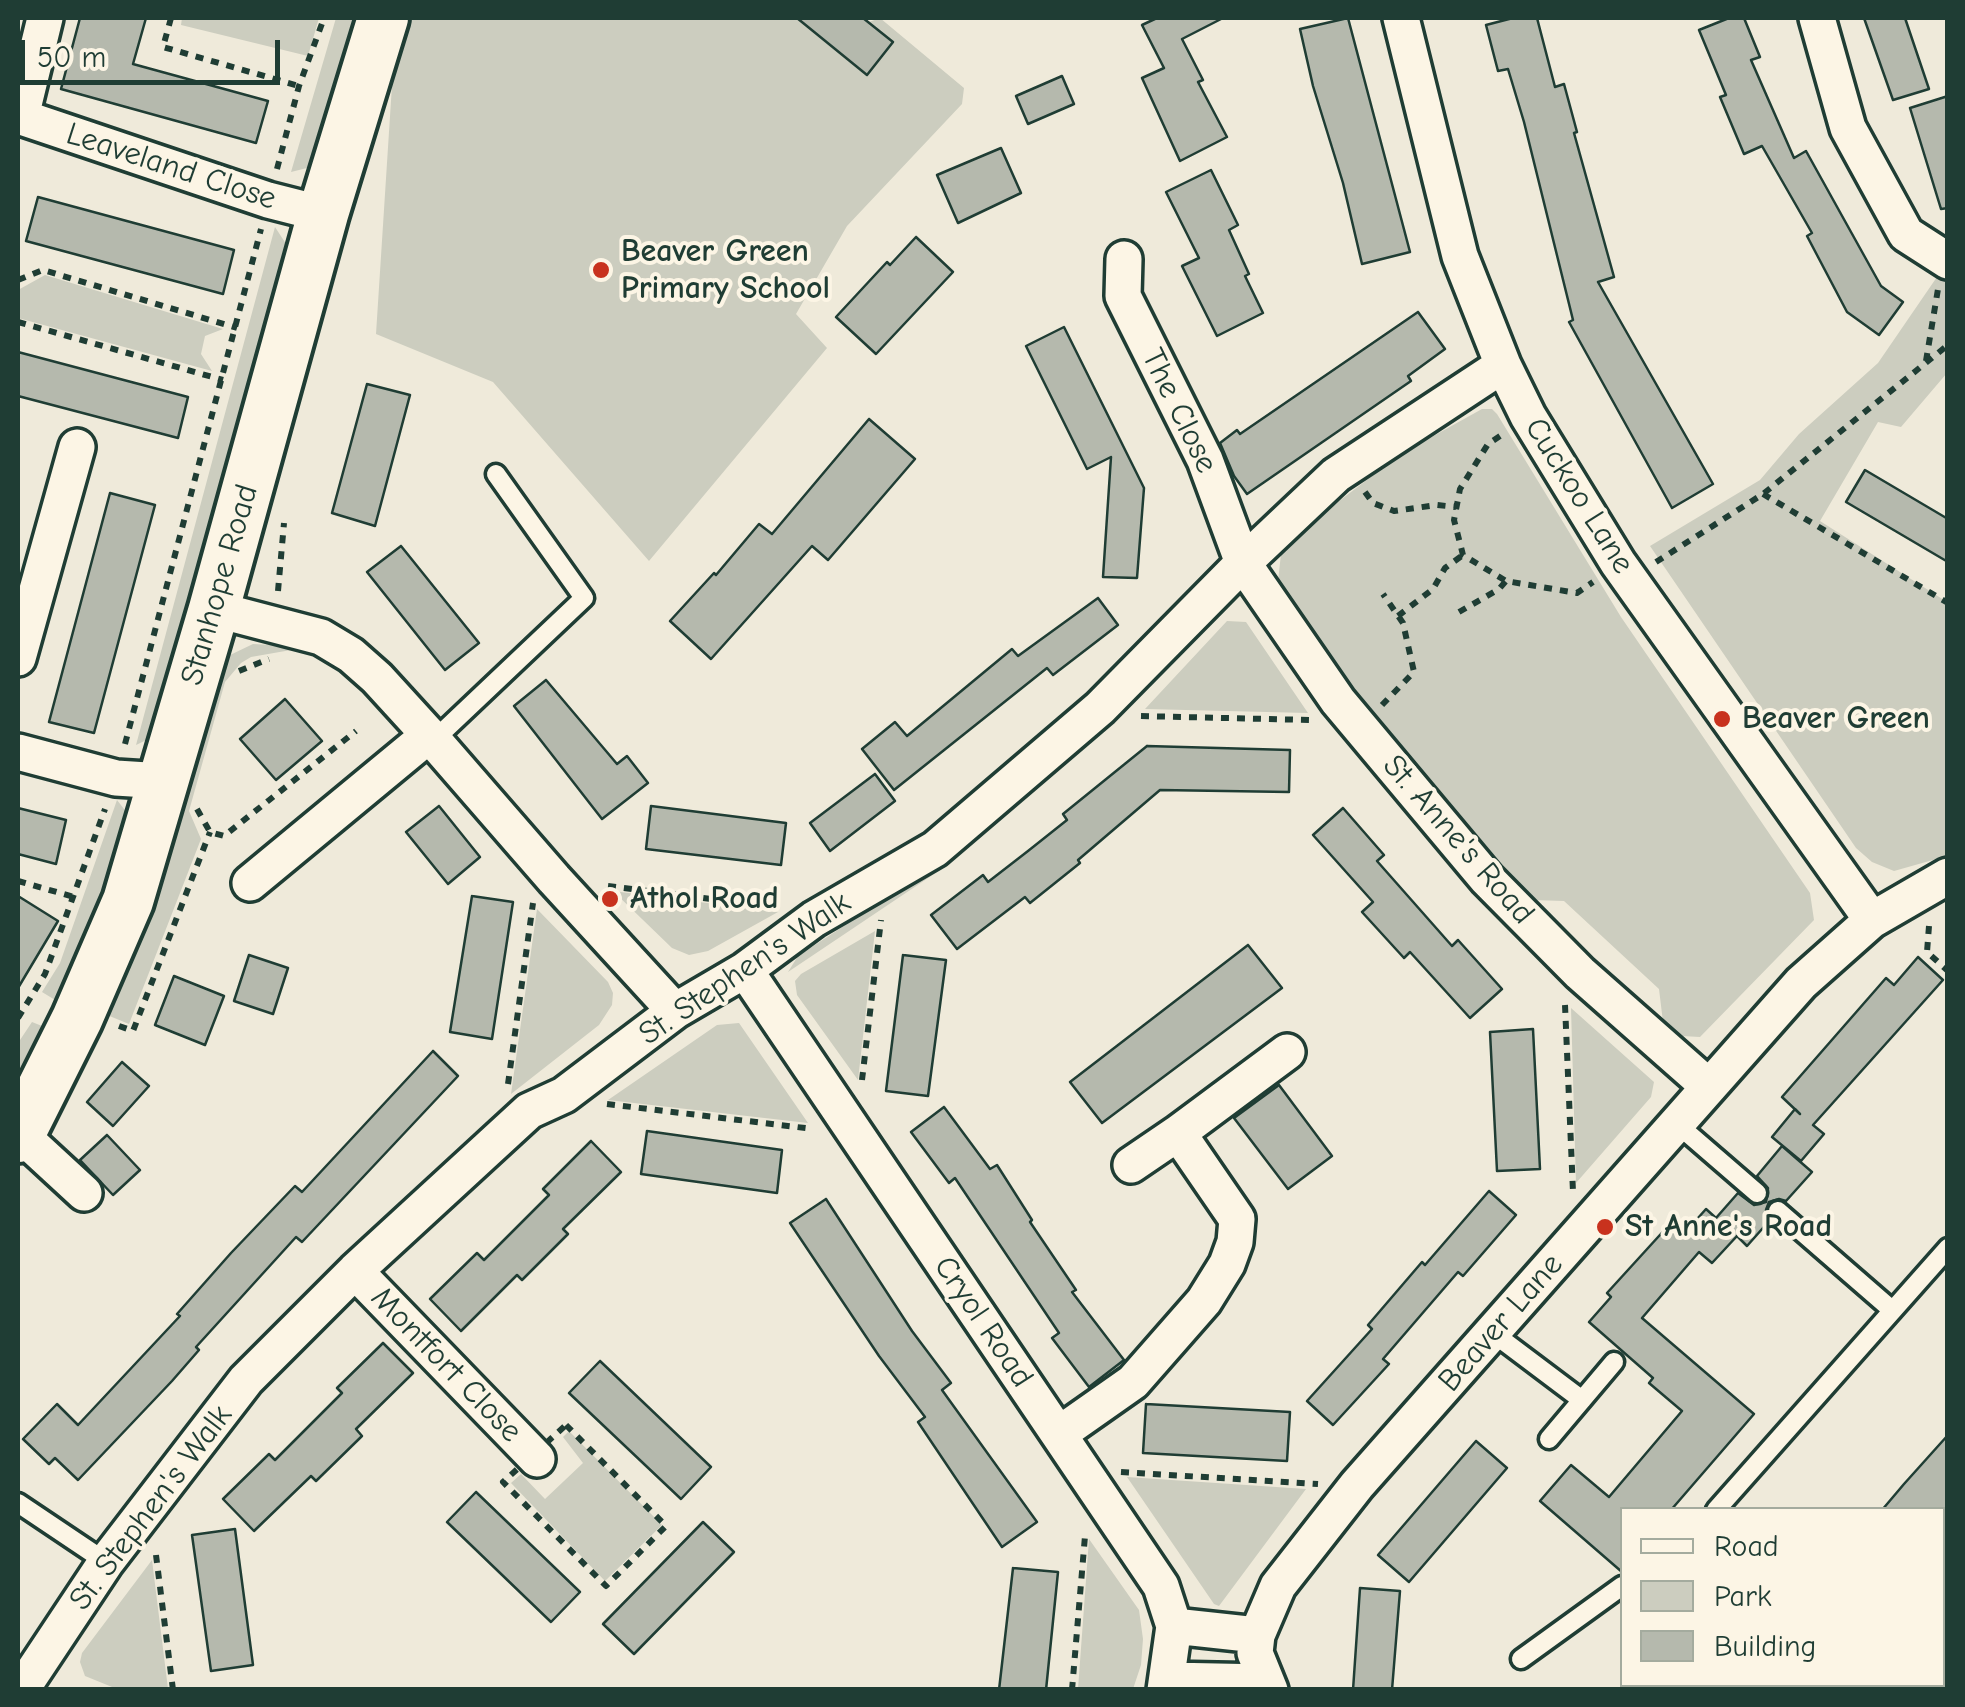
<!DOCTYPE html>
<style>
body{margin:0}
#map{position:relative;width:1965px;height:1707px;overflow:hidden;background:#efeada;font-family:"Comic Neue",sans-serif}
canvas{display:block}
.frame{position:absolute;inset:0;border:20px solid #1f3d34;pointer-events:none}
.legend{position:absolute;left:1620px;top:1507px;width:325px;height:180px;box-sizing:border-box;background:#fcf5e5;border:2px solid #a4ab9e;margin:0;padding:12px 18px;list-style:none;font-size:30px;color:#1f3d34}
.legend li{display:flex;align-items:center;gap:20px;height:50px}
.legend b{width:50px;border:2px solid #a4ab9e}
.scale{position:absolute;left:20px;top:40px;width:260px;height:45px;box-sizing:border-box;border:5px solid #1f3d34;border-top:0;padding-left:12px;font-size:30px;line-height:35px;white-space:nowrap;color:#1f3d34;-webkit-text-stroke:8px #fcf5e5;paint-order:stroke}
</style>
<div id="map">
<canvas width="1965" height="1707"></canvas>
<div class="frame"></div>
<ul class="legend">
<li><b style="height:12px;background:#fcf5e5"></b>Road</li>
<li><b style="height:28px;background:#cccdbf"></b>Park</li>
<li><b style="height:28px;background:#b5b9ad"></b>Building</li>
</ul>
<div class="scale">50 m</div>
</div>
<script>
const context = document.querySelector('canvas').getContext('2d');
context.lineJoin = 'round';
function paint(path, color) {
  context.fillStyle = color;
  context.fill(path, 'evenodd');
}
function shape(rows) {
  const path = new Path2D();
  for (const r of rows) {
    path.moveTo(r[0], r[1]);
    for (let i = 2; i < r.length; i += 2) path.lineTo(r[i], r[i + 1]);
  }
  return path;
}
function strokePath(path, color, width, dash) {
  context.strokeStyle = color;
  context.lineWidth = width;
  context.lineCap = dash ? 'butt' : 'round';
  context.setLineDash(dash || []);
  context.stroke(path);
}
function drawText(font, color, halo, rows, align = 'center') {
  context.font = font + ' "Comic Neue",sans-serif';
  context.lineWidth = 8;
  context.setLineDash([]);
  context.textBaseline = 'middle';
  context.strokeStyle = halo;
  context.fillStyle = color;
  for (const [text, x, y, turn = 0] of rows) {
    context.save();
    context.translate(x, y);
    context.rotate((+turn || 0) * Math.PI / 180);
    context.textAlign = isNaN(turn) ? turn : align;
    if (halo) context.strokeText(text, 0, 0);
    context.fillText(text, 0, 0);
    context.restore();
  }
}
paint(shape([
 [182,18,319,18,308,56,181,25],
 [336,18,365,18,323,156,307,168,291,172],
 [406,18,815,18,808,26,867,74,893,43,869,22,880,18,964,88,962,104,847,226,796,314,827,348,649,561,493,382,376,334,394,54],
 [275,227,290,250,157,735,136,745],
 [1939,274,1947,280,1947,373,1901,427,1878,422,1820,521,1947,602,1947,856,1894,871,1872,862,1856,848,1650,546,1760,480,1799,434,1878,363],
 [45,275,223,329,205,336,201,354,212,371,18,318,18,290],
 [1482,409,1492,409,1497,414,1621,617,1810,893,1814,920,1700,1037,1682,1036,1663,1022,1659,989,1564,901,1532,900,1402,757,1278,581,1281,554,1297,533,1401,454],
 [1227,621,1246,622,1308,713,1145,709],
 [253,644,291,646,291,650,251,657,241,663,225,682,189,811,201,839,129,1024,107,1015,177,817,217,673,228,656],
 [117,800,131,818,127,851,60,1003,42,992,60,963],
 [940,863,940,870,788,972,798,956],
 [613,891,778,912,708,951,689,955,672,948],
 [537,909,608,982,613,993,612,1005,599,1025,511,1094],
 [875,931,858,1080,797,995,795,981,801,974],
 [1571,1008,1654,1082,1651,1097,1576,1183],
 [32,1022,47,1028,18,1081,18,1043],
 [739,1023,808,1123,608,1100,717,1025],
 [569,1431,662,1525,605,1581,511,1483,521,1474,545,1499,583,1463,563,1437],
 [1127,1477,1306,1489,1219,1606,1214,1604],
 [1089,1539,1139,1610,1143,1639,1141,1665,1133,1689,1078,1689],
 [152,1560,168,1689,117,1689,85,1676,80,1662,82,1653]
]), '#cccdbf');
const building = shape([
 [80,18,146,18,133,64,268,101,256,143,61,89,80,18],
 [797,18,863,18,893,42,867,75,797,18],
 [1157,18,1223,18,1182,39,1203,80,1198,82,1227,137,1180,161,1142,78,1164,68,1142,25,1157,18],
 [1348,18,1410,252,1362,264,1343,183,1313,86,1300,29,1348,18],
 [1513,18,1537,18,1555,87,1564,84,1577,132,1574,133,1614,277,1598,282,1713,484,1672,508,1569,322,1573,320,1524,122,1508,69,1498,71,1486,25,1513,18],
 [1729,18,1744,18,1760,57,1751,60,1794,158,1806,151,1881,286,1903,302,1879,335,1847,312,1807,236,1812,233,1762,146,1744,154,1720,97,1726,95,1699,30,1729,18],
 [1864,18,1905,18,1929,89,1893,100,1864,18],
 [1062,76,1074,104,1028,124,1016,96,1062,76],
 [1948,96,1948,208,1941,209,1910,108,1948,96],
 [1001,148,1021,193,958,223,937,175,1001,148],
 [1211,170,1238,225,1229,230,1249,274,1245,276,1263,313,1217,336,1182,266,1199,258,1166,192,1211,170],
 [38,197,234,250,223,294,26,241,38,197],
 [916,237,953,272,876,354,836,317,887,262,890,265,916,237],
 [1418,312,1445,349,1408,376,1411,381,1247,494,1234,476,1220,443,1237,430,1240,434,1418,312],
 [1064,327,1144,488,1137,578,1103,577,1111,457,1087,469,1026,346,1064,327],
 [18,352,188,397,178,438,18,396,18,352],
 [367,384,410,395,375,526,332,513,367,384],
 [869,419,915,459,828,560,812,546,711,659,670,621,714,573,716,575,759,524,772,534,869,419],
 [1865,470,1948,519,1948,562,1846,502,1865,470],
 [110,493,155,505,94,733,49,722,110,493],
 [401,546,479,643,445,670,367,572,401,546],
 [1098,598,1118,625,1053,675,1047,668,894,790,862,749,895,722,907,736,1012,649,1018,656,1098,598],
 [546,680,617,764,627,756,648,783,602,819,514,706,546,680],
 [285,699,322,741,276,780,240,739,285,699],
 [1147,746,1290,750,1289,792,1160,790,1078,860,1080,863,1030,903,1025,897,957,949,931,915,983,875,988,882,1028,851,1067,820,1063,814,1147,746],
 [875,774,895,801,830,851,810,823,875,774],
 [439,806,480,857,448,884,406,832,439,806],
 [651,806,786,823,781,865,646,849,651,806],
 [18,808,66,820,56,864,18,854,18,808],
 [1343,808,1384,855,1377,861,1452,946,1458,940,1502,989,1470,1018,1410,952,1404,958,1362,912,1373,902,1313,835,1343,808],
 [18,896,58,921,18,988,18,896],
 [472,896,513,902,492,1039,450,1032,472,896],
 [1248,945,1282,988,1102,1123,1070,1082,1248,945],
 [249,955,288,968,273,1014,234,1001,249,955],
 [903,955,946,960,928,1096,886,1091,903,955],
 [1918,957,1943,980,1813,1125,1824,1134,1801,1161,1772,1137,1795,1109,1800,1114,1782,1097,1886,978,1894,985,1918,957],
 [174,976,224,996,205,1045,155,1025,174,976],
 [1533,1029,1540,1169,1497,1171,1490,1032,1533,1029],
 [433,1051,458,1076,302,1242,296,1237,196,1347,199,1350,172,1381,78,1480,55,1458,49,1464,23,1439,57,1404,78,1425,180,1316,177,1314,231,1253,295,1186,302,1192,433,1051],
 [122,1062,149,1086,113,1126,87,1102,122,1062],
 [1279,1085,1332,1156,1288,1189,1234,1118,1279,1085],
 [944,1107,990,1169,997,1165,1032,1220,1030,1222,1076,1290,1072,1292,1124,1360,1089,1387,1052,1338,1059,1333,955,1178,949,1183,911,1132,944,1107],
 [647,1131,782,1150,777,1193,641,1174,647,1131],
 [107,1135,140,1170,113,1195,80,1160,107,1135],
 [591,1141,621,1172,563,1229,568,1234,522,1280,517,1275,461,1331,430,1299,477,1253,484,1260,549,1195,543,1189,591,1141],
 [1782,1146,1812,1172,1786,1201,1779,1199,1769,1202,1766,1210,1770,1220,1747,1246,1737,1236,1712,1263,1699,1252,1642,1318,1754,1414,1671,1510,1622,1510,1622,1572,1540,1501,1571,1465,1609,1497,1682,1411,1649,1383,1653,1378,1589,1322,1611,1297,1607,1293,1669,1225,1684,1238,1682,1236,1706,1209,1716,1218,1738,1193,1754,1205,1766,1202,1768,1188,1757,1176,1782,1146],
 [1489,1191,1516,1215,1463,1276,1458,1272,1383,1359,1389,1364,1333,1425,1307,1401,1372,1329,1368,1325,1422,1262,1425,1265,1489,1191],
 [826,1199,912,1331,951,1383,942,1390,1037,1522,1002,1547,918,1422,925,1417,879,1356,790,1223,826,1199],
 [383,1343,413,1373,356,1429,362,1436,316,1481,311,1476,254,1531,223,1499,269,1454,275,1460,342,1393,337,1388,383,1343],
 [600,1361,711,1467,681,1499,569,1393,600,1361],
 [1146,1404,1290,1412,1287,1461,1143,1453,1146,1404],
 [1948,1435,1948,1510,1882,1510,1904,1484,1948,1435],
 [1476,1441,1507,1468,1409,1582,1378,1555,1476,1441],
 [476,1492,580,1592,551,1622,447,1522,476,1492],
 [703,1522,734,1552,634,1654,603,1624,703,1522],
 [235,1529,253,1665,211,1671,192,1535,235,1529],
 [1013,1568,1058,1572,1046,1690,999,1690,1013,1568],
 [1360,1588,1400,1591,1392,1690,1353,1690,1360,1588]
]);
paint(building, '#b5b9ad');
strokePath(building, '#1f3d34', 2.5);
const lane = shape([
 [433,741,584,598,496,474],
 [1676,1123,1757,1193],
 [1778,1211,1892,1310],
 [1493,1333,1582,1400],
 [1549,1439,1614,1362],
 [18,1503,106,1562],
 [1716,1510,1948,1248],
 [1521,1659,1622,1586]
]);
const street = shape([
 [1401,18,1460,256,1503,365,1528,416,1618,563,1872,920],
 [1817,18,1848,128,1906,234,1948,261],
 [18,116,268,200,323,214],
 [21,117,45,18],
 [1124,259,1123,296,1205,460,1243,563,1338,701,1487,879,1580,973,1708,1086],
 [214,609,321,637,351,655,377,678,429,735,554,879,675,1011],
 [18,658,77,447],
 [18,752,116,778,163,781],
 [250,883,429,735],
 [745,970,1161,1586,1174,1626,1165,1690],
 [20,1134,84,1193],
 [1131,1165,1178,1133],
 [355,1271,537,1459],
 [1059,1434,1133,1382,1204,1301,1227,1264,1235,1242,1237,1219,1178,1133,1287,1052],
 [1942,1563,1948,1557],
 [1174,1626,1257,1635],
 [1168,1680,1266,1682],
 [1904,1684,1905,1690],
 [21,1690,106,1562,246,1380,355,1271,529,1111,564,1095,675,1011,745,970,814,919,935,849,1100,708,1243,563,1336,475,1503,365],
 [1270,1690,1255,1653,1257,1635,1278,1586,1357,1485,1801,983,1872,920,1948,876]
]);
const secondary = shape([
 [18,1137,77,1019,128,901,214,609,323,214,383,18]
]);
strokePath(lane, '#1f3d34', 25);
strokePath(street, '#1f3d34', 42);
strokePath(secondary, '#1f3d34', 58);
strokePath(shape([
 [171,18,163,47,299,86],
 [277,169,299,86,324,18],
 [18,280,43,270,237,328],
 [18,322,223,380],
 [1926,361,1938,289],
 [1500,436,1488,444,1460,489,1454,520,1463,555,1506,581,1577,593,1593,582],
 [1365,492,1373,503,1394,511,1437,505,1456,507],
 [1763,494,1948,603],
 [1656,562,1763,494,1948,345],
 [278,591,284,523],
 [1459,612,1499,589,1506,581],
 [1398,616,1433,589,1445,568,1463,555],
 [239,671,269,659],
 [1382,705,1414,672,1403,623,1383,594],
 [1141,716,1309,720],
 [125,744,261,229],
 [197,809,210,832,224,836,356,731],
 [18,881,74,897],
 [608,886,774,907],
 [1929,926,1927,952,1948,971],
 [1565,1005,1573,1192],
 [18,1018,45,974,105,809],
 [119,1026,133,1031,210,832],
 [862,1080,881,920],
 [508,1084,533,903],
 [607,1104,813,1129],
 [566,1425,666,1526,606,1586,503,1482,566,1425],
 [1121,1472,1318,1484],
 [156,1555,173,1690],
 [1072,1690,1085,1536]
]), '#1f3d34', 6, [8, 8]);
strokePath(lane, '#fcf5e5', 18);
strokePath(street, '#fcf5e5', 35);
strokePath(secondary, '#fcf5e5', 50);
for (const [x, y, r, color] of [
 [601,270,10,"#c8321e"],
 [1722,719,10,"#c8321e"],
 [610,899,10,"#c8321e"],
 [1605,1227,10,"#c8321e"]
]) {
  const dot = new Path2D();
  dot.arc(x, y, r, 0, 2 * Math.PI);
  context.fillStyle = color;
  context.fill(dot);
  strokePath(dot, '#fcf5e5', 4);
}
drawText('32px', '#1f3d34', '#fcf5e5', [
 ["Leaveland Close",171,167,18],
 ["The Close",1179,411,64],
 ["Cuckoo Lane",1579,496,58],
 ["Stanhope Road",220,585,-74],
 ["St. Anne's Road",1458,840,49],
 ["St. Stephen's Walk",745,969,-34],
 ["Cryol Road",983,1322,56],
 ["Beaver Lane",1501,1323,-49],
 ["Montfort Close",446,1365,46],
 ["St. Stephen's Walk",151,1508,-53]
]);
drawText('bold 32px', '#1f3d34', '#fcf5e5', [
 ["Beaver Green",621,252],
 ["Primary School",621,289],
 ["Beaver Green",1742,719],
 ["Athol Road",630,899],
 ["St Anne's Road",1625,1227]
], 'left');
</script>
